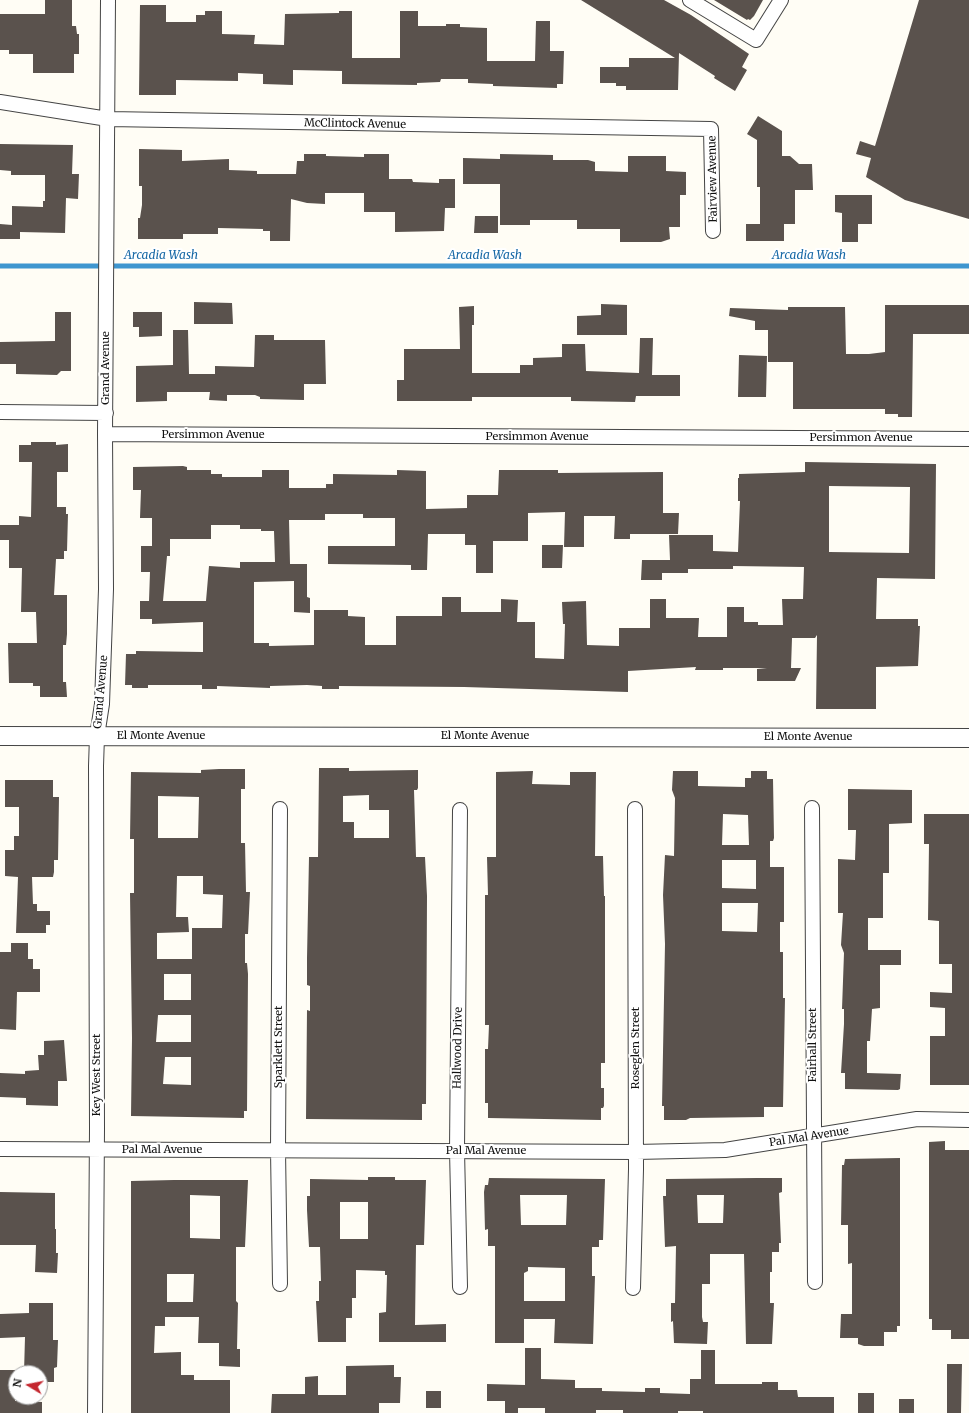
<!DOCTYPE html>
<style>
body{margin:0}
#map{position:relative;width:969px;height:1413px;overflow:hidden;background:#fffdf5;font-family:Merriweather,serif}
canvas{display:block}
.north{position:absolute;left:8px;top:1365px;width:40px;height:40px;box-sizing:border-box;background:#fff;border:1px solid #a0a0a0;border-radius:50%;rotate:280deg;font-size:11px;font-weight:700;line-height:16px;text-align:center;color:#111}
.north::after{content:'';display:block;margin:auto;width:14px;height:18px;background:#c4262e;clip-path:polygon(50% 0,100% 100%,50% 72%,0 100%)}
</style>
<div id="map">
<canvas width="969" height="1413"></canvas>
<div class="north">N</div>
</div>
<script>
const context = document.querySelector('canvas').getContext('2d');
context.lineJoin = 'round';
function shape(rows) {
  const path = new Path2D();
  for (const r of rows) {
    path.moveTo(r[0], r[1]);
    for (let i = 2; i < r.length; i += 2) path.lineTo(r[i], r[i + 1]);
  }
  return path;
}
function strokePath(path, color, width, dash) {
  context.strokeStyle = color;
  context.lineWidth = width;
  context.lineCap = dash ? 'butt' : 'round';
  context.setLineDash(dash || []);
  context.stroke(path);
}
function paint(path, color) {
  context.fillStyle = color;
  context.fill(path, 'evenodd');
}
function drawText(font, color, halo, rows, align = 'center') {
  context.font = font + ' Merriweather,serif';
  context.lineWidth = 4;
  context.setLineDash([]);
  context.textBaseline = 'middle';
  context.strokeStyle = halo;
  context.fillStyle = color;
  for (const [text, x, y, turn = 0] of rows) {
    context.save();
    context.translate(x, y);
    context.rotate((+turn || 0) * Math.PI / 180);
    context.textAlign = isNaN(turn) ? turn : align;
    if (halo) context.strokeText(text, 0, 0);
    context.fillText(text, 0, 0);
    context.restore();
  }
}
strokePath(shape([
 [0,266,969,266]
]), '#3f96cf', 5);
paint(shape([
 [45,0,72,0,72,26,76,26,77,34,79,34,79,54,74,54,74,73,33,73,33,54,9,54,9,50,0,50,0,14,45,14],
 [581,0,664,0,691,15,749,54,742,67,747,70,735,91,714,78,715,76,679,53,678,90,626,90,626,86,616,86,616,83,600,83,600,67,629,67,629,58,675,58],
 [714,0,763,0,754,16,750,20,748,19,747,20],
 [919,0,969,0,969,219,905,200,866,177,871,158,856,154,860,141,875,146],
 [140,5,166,5,166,22,196,22,196,15,205,15,205,11,222,11,222,34,255,35,254,44,284,45,285,14,339,13,339,11,352,11,352,58,400,58,400,11,418,11,418,26,446,26,446,24,460,24,460,27,487,28,487,61,535,61,536,21,550,21,550,51,564,51,563,84,557,84,557,88,493,86,493,84,468,83,468,79,441,79,440,82,417,83,417,85,342,84,342,71,293,70,293,85,263,84,263,74,238,73,238,81,176,80,176,95,139,95],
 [758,116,782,131,782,156,790,156,799,164,812,164,813,190,795,190,795,224,784,224,784,241,746,241,746,224,760,224,760,187,757,187,757,140,747,134],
 [0,144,73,145,72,174,79,174,78,199,66,198,65,233,20,232,20,239,0,239,0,224,12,225,12,206,43,207,43,201,45,201,45,175,11,175,11,171,0,170],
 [139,149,182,150,182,161,229,159,229,170,257,171,257,174,296,174,297,161,304,161,304,154,326,154,326,156,364,157,364,154,389,154,389,179,412,179,413,182,439,183,439,179,455,179,455,208,445,208,444,231,395,232,395,212,364,212,364,193,325,193,325,204,307,203,291,199,290,241,270,241,270,231,263,231,263,229,218,228,218,234,183,234,183,239,138,239,138,218,140,218,142,205,142,186,139,186],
 [500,154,553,155,553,160,588,160,595,162,595,171,628,172,628,156,666,156,666,171,686,172,686,195,680,195,680,227,669,227,670,239,661,242,620,242,620,229,577,229,577,220,530,220,530,225,500,225,500,184,463,184,463,158,500,159],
 [835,195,872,195,872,224,858,224,858,242,842,242,842,213,835,212],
 [475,216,498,216,498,233,474,233],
 [194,302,232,303,233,324,194,324],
 [601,304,627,305,627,335,577,335,577,316,601,315],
 [885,305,969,305,969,334,913,334,912,417,898,417,898,414,885,414,885,409,793,409,793,362,768,362,768,330,755,330,755,321,729,316,730,308,788,310,788,307,845,307,846,354,869,354,885,352],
 [474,306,474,325,472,325,472,373,520,373,520,365,533,365,533,358,562,357,562,344,585,344,586,371,639,373,640,338,653,338,652,375,680,375,680,396,636,396,635,402,571,401,571,397,472,397,472,401,397,401,397,380,404,380,404,349,460,349,459,307],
 [55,312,71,312,71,371,61,371,57,375,16,374,16,364,0,364,0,342,55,341],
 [133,312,162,312,162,336,139,337,139,327,133,327],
 [173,330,188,330,189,374,215,374,215,366,254,367,255,335,274,335,274,340,325,340,326,384,304,384,304,400,260,399,260,397,255,395,227,395,227,401,209,400,210,392,167,392,167,401,136,402,136,366,173,365],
 [739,355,767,356,766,397,738,397],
 [31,442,56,442,56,445,68,444,68,472,57,472,57,507,66,507,66,514,68,514,67,551,64,551,64,559,56,559,54,595,67,595,67,634,66,645,63,645,63,682,66,682,67,697,40,697,40,686,33,686,33,683,9,683,8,643,37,643,36,612,21,612,22,568,9,568,9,540,0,540,0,525,19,525,19,516,31,517,32,462,19,462,19,445,31,445],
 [805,462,936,464,935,579,877,578,876,619,918,619,918,626,920,626,918,666,876,667,876,709,816,709,817,635,815,638,792,638,791,668,801,668,795,681,757,681,757,669,767,668,723,668,723,670,695,670,696,667,628,671,628,692,464,687,339,686,339,689,322,689,322,686,307,685,270,686,270,688,217,686,217,689,202,689,202,685,148,685,148,688,132,688,132,685,125,685,126,654,136,654,136,651,203,652,203,622,152,624,152,619,140,619,140,601,149,601,150,572,141,572,141,546,152,546,152,518,140,518,141,490,133,490,133,467,183,466,187,467,187,470,211,470,211,474,222,474,222,477,262,477,262,470,289,470,289,488,326,488,326,484,333,484,333,474,397,475,397,470,426,471,426,509,467,508,467,495,498,495,499,470,558,470,558,473,663,472,663,513,679,513,678,534,630,534,630,539,614,539,615,516,584,516,584,547,564,547,565,512,528,513,528,541,493,541,493,573,476,573,476,545,465,545,465,534,428,534,427,570,411,570,411,565,328,564,328,546,395,546,395,518,363,518,363,514,325,514,325,520,289,520,290,564,307,564,307,597,310,598,310,613,294,612,294,581,254,582,254,643,269,643,269,646,314,645,314,610,348,610,348,616,365,617,365,645,396,645,396,616,442,616,442,597,461,597,461,612,501,612,501,599,518,600,517,622,535,622,535,658,564,659,565,624,563,624,562,602,586,601,587,645,619,646,619,628,650,628,650,599,666,599,666,618,699,618,698,637,727,637,727,607,744,607,744,622,758,622,758,625,783,625,782,599,803,599,804,567,733,566,733,569,688,569,688,573,662,573,662,580,641,580,642,560,670,560,669,535,713,535,713,551,738,552,740,501,738,501,738,478,739,478,739,474,805,472],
 [829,486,910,487,909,553,829,552],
 [211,525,240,525,240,529,261,529,261,531,274,531,275,562,240,562,240,568,209,566,206,601,163,601,167,556,170,556,170,539,211,539],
 [542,545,563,545,562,568,542,568],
 [319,768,349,768,349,771,418,770,418,788,417,790,414,790,416,857,425,857,427,896,426,1104,422,1104,422,1120,306,1119,307,1010,310,1011,310,986,307,985,307,958,309,857,318,857],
 [369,795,369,810,389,810,389,838,354,838,354,822,343,822,343,796],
 [219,769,245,769,245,789,241,789,241,843,245,843,246,892,250,892,248,934,245,934,245,963,247,963,248,974,247,1111,244,1111,244,1118,131,1116,132,1038,130,893,134,893,134,839,130,839,131,772,201,773,201,770],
 [158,796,199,797,198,838,158,838],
 [177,876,203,876,203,894,223,895,222,928,192,928,192,959,157,959,157,933,189,932,188,917,176,917],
 [164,974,191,974,191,1000,164,1000],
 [158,1015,191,1015,191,1042,156,1042],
 [165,1057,191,1057,191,1085,163,1084],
 [533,771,532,784,570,785,570,772,596,772,595,856,603,856,604,896,605,896,605,1063,601,1063,601,1088,604,1088,604,1106,603,1108,601,1108,601,1120,488,1118,488,1103,485,1103,485,1049,488,1049,489,1025,485,1025,485,895,488,895,487,857,496,857,496,772],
 [673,771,698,771,698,786,745,787,745,778,751,778,751,771,767,771,767,779,773,779,774,838,773,841,770,841,770,867,784,867,784,922,780,922,780,952,783,952,783,998,785,998,783,1107,764,1107,764,1117,690,1118,686,1120,664,1120,664,1106,662,1106,665,944,663,895,665,855,674,856,675,798,672,790],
 [723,814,748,815,749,845,722,845],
 [722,860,756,860,756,889,722,888],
 [722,903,758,903,757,932,722,931],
 [5,780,53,780,53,797,59,797,58,860,54,860,54,872,53,877,32,877,33,904,37,904,37,911,50,911,50,925,46,925,46,933,16,933,18,877,5,876,5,850,14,850,14,836,19,836,19,807,5,807],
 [848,789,912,790,912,823,889,824,889,873,883,873,883,918,868,918,868,950,901,950,901,965,880,965,880,1008,872,1009,870,1041,867,1041,867,1073,901,1074,900,1089,898,1090,845,1089,845,1073,841,1073,844,1024,844,1009,842,1009,844,953,841,945,843,913,838,913,838,859,855,860,856,830,848,830],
 [924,814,969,814,969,1085,930,1085,930,1036,945,1036,945,1008,930,1007,930,992,952,993,952,964,939,964,939,921,928,920,929,844,924,844],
 [11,943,28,943,28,959,33,959,33,969,40,969,40,992,17,992,16,1030,0,1029,0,952,11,952],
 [64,1040,67,1081,58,1081,58,1106,26,1105,26,1098,0,1097,0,1073,25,1074,25,1071,39,1070,38,1055,44,1055,44,1041],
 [945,1141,945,1150,969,1150,969,1339,951,1339,951,1330,932,1330,932,1319,929,1319,929,1142],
 [900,1158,900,1326,897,1326,897,1332,884,1332,884,1346,864,1346,858,1344,858,1338,840,1338,841,1314,852,1314,852,1263,848,1264,848,1225,841,1225,842,1165,844,1165,845,1159],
 [368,1177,395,1177,395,1180,426,1180,424,1245,416,1245,415,1325,446,1324,446,1342,379,1342,379,1313,386,1312,387,1275,385,1275,385,1271,356,1270,356,1298,352,1298,352,1318,346,1318,346,1342,318,1342,316,1301,319,1301,319,1281,321,1281,320,1247,309,1247,307,1210,307,1196,310,1196,310,1179,368,1180],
 [340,1202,368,1202,368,1239,340,1239],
 [489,1178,605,1179,603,1240,599,1240,599,1247,592,1247,592,1276,595,1276,593,1344,554,1343,555,1319,524,1319,524,1343,495,1343,495,1246,488,1246,488,1229,485,1230,484,1192,485,1185,488,1185],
 [520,1195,567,1195,566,1225,521,1225],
 [528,1267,565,1268,565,1301,524,1301,524,1273,528,1271],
 [757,1178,782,1178,782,1192,779,1193,781,1243,779,1243,779,1252,772,1252,772,1272,770,1272,770,1303,774,1303,772,1344,746,1344,744,1254,710,1254,710,1284,702,1284,702,1317,703,1322,708,1322,707,1344,674,1343,673,1321,671,1322,671,1303,675,1303,676,1246,665,1247,663,1196,666,1196,666,1179],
 [697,1195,724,1195,723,1223,698,1223],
 [174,1180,248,1180,245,1247,236,1247,236,1301,238,1303,237,1349,240,1349,240,1367,219,1366,219,1343,198,1343,199,1317,165,1317,165,1326,155,1326,154,1353,181,1352,181,1375,194,1375,194,1380,230,1380,230,1413,131,1413,131,1181],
 [190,1195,220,1196,220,1239,190,1238],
 [167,1274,194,1274,193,1302,167,1302],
 [0,1192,55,1193,55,1229,56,1229,56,1253,58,1253,57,1273,35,1272,36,1245,0,1245],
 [29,1303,53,1303,53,1340,58,1340,57,1367,54,1368,54,1382,40,1382,40,1373,24,1373,25,1337,0,1338,0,1314,29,1313],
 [525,1348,541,1348,541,1379,575,1380,575,1388,602,1388,602,1391,645,1392,645,1388,660,1388,660,1393,690,1394,690,1379,701,1379,701,1350,715,1350,715,1384,762,1384,762,1382,778,1382,778,1390,797,1390,798,1397,834,1397,834,1413,703,1413,703,1411,678,1411,678,1413,623,1413,623,1410,596,1410,596,1413,545,1413,545,1408,518,1408,518,1413,505,1413,505,1401,487,1401,487,1384,525,1385],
 [947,1364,962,1364,961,1413,947,1413],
 [394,1365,394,1377,401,1377,400,1403,379,1403,379,1413,271,1413,272,1394,305,1394,305,1377,318,1376,318,1395,346,1395,346,1366],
 [0,1370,15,1370,15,1401,42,1402,42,1413,0,1413],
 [426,1391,441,1391,441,1408,426,1408],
 [858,1393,874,1393,874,1413,858,1413],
 [899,1399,914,1399,914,1413,899,1413]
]), '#5a524d');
const minor = shape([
 [690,0,756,40,781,0],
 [0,102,108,119,711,129,713,231],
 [0,412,106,413],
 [105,434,969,439],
 [812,808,815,1282],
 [0,1149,636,1152,725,1150,917,1119,969,1120],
 [280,1284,278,1150,280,809],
 [460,1287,457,1150,460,810],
 [633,1288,636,1169,635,809],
 [95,1413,97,1129,96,766,97,736,102,704,106,589,105,434,108,0]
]);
const tertiary = shape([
 [0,736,969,738]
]);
strokePath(minor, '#444', 16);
strokePath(tertiary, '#444', 20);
strokePath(minor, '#fff', 14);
strokePath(tertiary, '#fff', 18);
drawText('11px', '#111', '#fff', [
 ["McClintock Avenue",355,124,1],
 ["Fairview Avenue",713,179,-91],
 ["Grand Avenue",106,368,-90],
 ["Persimmon Avenue",213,435],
 ["Persimmon Avenue",537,437],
 ["Persimmon Avenue",861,438],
 ["Grand Avenue",101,692,-85],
 ["El Monte Avenue",161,736],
 ["El Monte Avenue",485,736],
 ["El Monte Avenue",808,737],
 ["Fairhall Street",813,1045,-90],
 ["Sparklett Street",279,1047,-90],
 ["Hallwood Drive",458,1048,-89],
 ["Roseglen Street",636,1048,-90],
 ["Key West Street",97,1075,-90],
 ["Pal Mal Avenue",809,1137,-9],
 ["Pal Mal Avenue",162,1150],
 ["Pal Mal Avenue",486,1151]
]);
drawText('italic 12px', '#1768a6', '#fff', [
 ["Arcadia Wash",161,256],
 ["Arcadia Wash",485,256],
 ["Arcadia Wash",809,256]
]);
</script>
